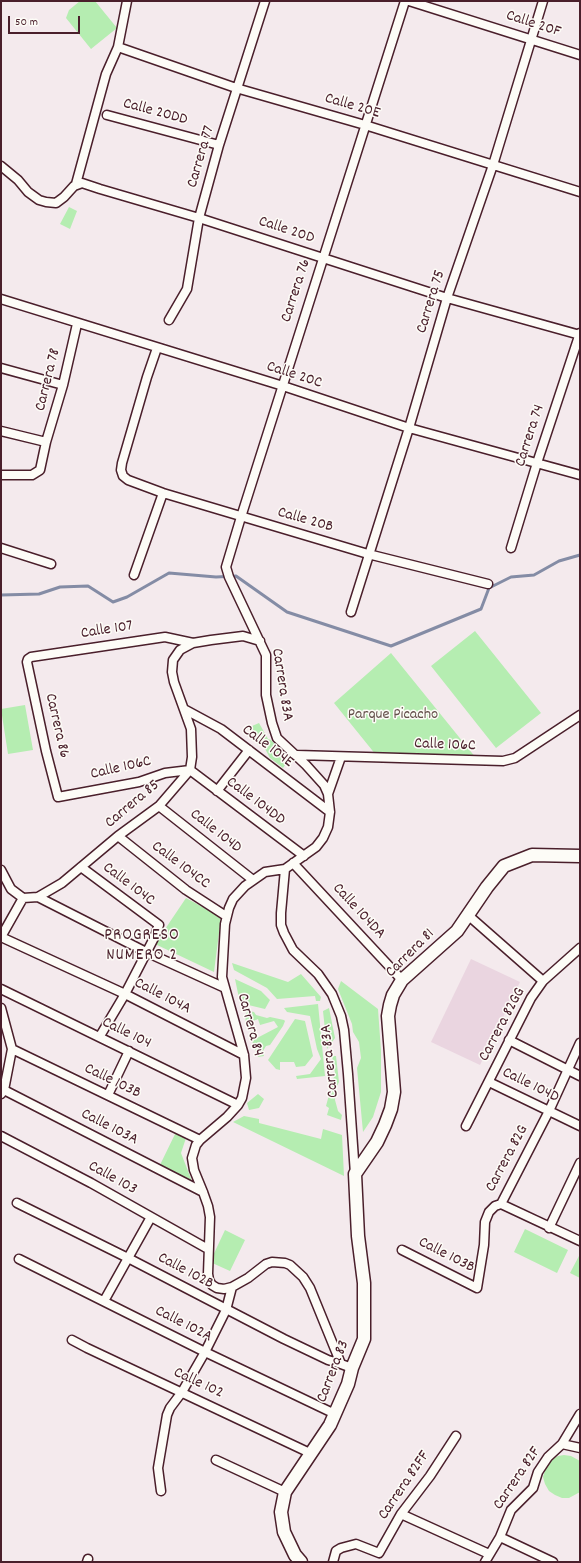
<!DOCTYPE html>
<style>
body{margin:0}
#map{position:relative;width:581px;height:1563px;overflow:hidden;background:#f4eaed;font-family:Dekko,sans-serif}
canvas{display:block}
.frame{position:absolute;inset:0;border:2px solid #4a1f2b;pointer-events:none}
.scale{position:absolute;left:8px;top:16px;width:72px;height:18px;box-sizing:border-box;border:2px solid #4a1f2b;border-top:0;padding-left:5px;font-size:12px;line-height:14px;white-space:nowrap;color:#4a1f2b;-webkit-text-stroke:3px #fdfcf7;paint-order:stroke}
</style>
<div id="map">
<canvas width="581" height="1563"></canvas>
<div class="frame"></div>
<div class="scale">50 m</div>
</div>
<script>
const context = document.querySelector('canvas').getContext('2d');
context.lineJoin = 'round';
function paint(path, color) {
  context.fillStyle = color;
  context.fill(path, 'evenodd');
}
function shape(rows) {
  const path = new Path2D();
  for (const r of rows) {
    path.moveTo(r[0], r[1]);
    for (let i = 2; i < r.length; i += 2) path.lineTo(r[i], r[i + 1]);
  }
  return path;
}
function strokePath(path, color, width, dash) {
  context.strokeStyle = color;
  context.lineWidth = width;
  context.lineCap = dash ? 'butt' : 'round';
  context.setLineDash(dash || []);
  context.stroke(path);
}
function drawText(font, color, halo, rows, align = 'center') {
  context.font = font + ' Dekko,sans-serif';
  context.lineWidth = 3;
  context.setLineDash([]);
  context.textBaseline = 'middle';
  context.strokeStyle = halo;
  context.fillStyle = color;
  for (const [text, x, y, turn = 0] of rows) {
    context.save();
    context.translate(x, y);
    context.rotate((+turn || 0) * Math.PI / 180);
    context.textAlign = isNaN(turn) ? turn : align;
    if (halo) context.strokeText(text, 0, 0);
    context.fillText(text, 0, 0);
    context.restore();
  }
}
paint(shape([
 [471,959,520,982,480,1065,431,1042]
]), '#ead5e0');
paint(shape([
 [80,1,95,1,117,28,91,49,66,18,69,10],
 [69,207,77,211,70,229,60,224],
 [475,631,541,713,496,748,431,666],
 [391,653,476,758,376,755,334,703],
 [25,705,33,750,8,754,1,709],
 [259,723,268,739,271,740,289,760,283,768,270,758,263,745,258,745,252,726],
 [186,898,221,917,214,972,155,944],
 [232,963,288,982,301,974,321,997,320,1001,316,1001,315,996,277,999,267,988,234,970],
 [235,979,261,991,270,1000,265,1009,240,1003],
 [341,981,378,1009,381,1051,381,1092,373,1117,363,1132,357,1068,361,1058,359,1042,353,1032,352,1024,338,989],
 [318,1004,325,1076,297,1079,296,1076,310,1074,321,1059,317,1049,310,1016,287,1012,284,1008],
 [329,1008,335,1038,327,1049,323,1011],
 [248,1011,254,1012,256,1015,267,1018,270,1017,284,1020,285,1021,283,1026,270,1045,266,1046,263,1051,264,1056,258,1057,251,1038,255,1035,257,1038,278,1027,274,1021,260,1025,258,1019,246,1024,245,1015],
 [295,1019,305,1021,313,1056,305,1066,296,1067,294,1062,280,1062,280,1070,276,1069,268,1060],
 [332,1056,336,1056,339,1082,336,1088,335,1100,338,1111,342,1115,341,1120,327,1115,329,1108,326,1106,335,1073],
 [258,1094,264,1099,259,1108,249,1110,247,1103],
 [244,1116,259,1119,259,1123,321,1139,323,1129,342,1135,344,1176,233,1122],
 [177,1130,187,1135,181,1153,193,1184,159,1167],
 [525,1229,568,1250,557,1273,514,1252],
 [225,1230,245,1240,230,1271,210,1262],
 [580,1254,580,1278,570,1273],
 [564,1455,571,1456,580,1461,580,1492,569,1498,562,1498,555,1495,549,1491,545,1484,543,1477,547,1464,552,1459,558,1456]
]), '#b5edb1');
strokePath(shape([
 [1,595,39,594,60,587,88,586,113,602,127,597,169,573,216,577,236,576,287,612,391,646,481,609,489,588,511,577,534,575,559,561,580,555]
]), '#848ca5', 3);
const street = shape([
 [409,1,580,55],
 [118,47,236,88,365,125,580,192],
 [107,115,219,145],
 [1,166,18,180,28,192,39,200,46,202,56,203,64,197,74,186,82,183,100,189,199,218,447,298,580,335],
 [76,184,106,74,118,47,127,1],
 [1,299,283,386,409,428,580,475],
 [169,320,187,289,199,218,219,145,265,1],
 [157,348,147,377,122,463,121,470,123,476,128,480,163,493,368,554,488,584],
 [1,368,63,385],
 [1,431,46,442],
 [1,475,32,475,40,470,46,442,63,385,77,324],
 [1,548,51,564],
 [511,548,537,463,580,333],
 [134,575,163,493],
 [351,612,409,428,447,298,493,165,543,1],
 [193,643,165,637,31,657,28,659,27,662,46,751,58,797,139,782,165,773,190,770,304,856],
 [184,709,221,729,330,812],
 [297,755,503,761,515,758,580,715],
 [217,791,249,750],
 [328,794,341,757],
 [159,806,253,880],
 [118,836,186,890,226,916],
 [293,863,402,980],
 [81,867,159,925,154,938,125,994,100,1036],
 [285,869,281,913,281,925,284,933,293,950,318,974,332,994,341,1016,344,1030,348,1074,355,1174],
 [1,870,11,889,23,898],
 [38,897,146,952,223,987],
 [23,898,38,897,62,883,118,836,159,806,190,770,192,757,191,729,174,682,172,672,173,660,180,650,193,643,211,640,243,636,260,641],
 [23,898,1,937,125,994,244,1055],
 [469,916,543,981],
 [1,989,238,1105],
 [1,1008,12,1049,4,1090,1,1094],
 [509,1040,580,1076],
 [12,1049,200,1140],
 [489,1082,580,1126],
 [1,1091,4,1090,203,1192],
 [108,1095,129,1051],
 [466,1126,531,998,543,981,580,948],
 [1,1136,91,1183,208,1249],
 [17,1203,128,1258,284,1339,328,1360,341,1364],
 [501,1204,580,1241],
 [549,1228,580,1163],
 [402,1250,477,1288,484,1245,485,1222,489,1212,495,1206,501,1204,549,1111,580,1043],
 [19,1259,205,1352,335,1414],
 [104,1301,151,1217],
 [72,1340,87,1348,312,1454],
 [352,1368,341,1364,310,1288,303,1277,290,1265,285,1263,272,1262,266,1264,248,1278,232,1287,224,1289,217,1288,212,1285,209,1280,208,1274,210,1217,208,1206,203,1192,194,1170,192,1158,196,1145,200,1140,227,1117,238,1105,242,1098,246,1078,244,1055,222,977,225,924,229,908,233,899,245,886,265,872,285,869,316,847,323,838,328,827,330,812,328,794,324,785,306,765,277,738,272,723,266,695,266,655,229,577,226,567,241,517,405,1],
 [562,1444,580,1448],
 [216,1460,285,1492],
 [161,1491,158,1468,167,1415,170,1408,182,1392,205,1352,226,1310,232,1287],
 [401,1514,489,1554],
 [500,1537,553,1562],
 [87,1562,88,1559],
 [333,1562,336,1551,341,1548,356,1544,379,1553,401,1514,430,1476,456,1436],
 [485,1562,500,1537,511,1510,533,1488,538,1472,548,1457,562,1444,580,1414]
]);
const secondary = shape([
 [301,1562,295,1555,284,1532,281,1512,285,1492,330,1425,348,1384,352,1368,364,1339,364,1283,358,1236,355,1174,377,1142,385,1125,391,1109,394,1092,388,1016,390,1005,393,995,402,980,457,931,487,887,504,866,532,855,580,856]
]);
strokePath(street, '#4a1f2b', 11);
strokePath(secondary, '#4a1f2b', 15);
strokePath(street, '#fdfcf7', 8);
strokePath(secondary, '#fdfcf7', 12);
drawText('16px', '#4a1f2b', '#fdfcf7', [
 ["Calle 20F",533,25,18],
 ["Calle 20E",352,107,16],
 ["Calle 20DD",155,113,15],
 ["Carrera 77",202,157,-74],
 ["Calle 20D",286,231,18],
 ["Carrera 76",297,291,-72],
 ["Carrera 75",432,302,-73],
 ["Calle 20C",294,376,18],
 ["Carrera 78",49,380,-76],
 ["Carrera 74",531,436,-72],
 ["Calle 20B",305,521,16],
 ["Calle 107",107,631,-9],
 ["Carrera 83A",281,685,81],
 ["Carrera 86",56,726,77],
 ["Calle 106C",445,746,2],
 ["Calle 104E",267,747,37],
 ["Calle 106C",121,769,-13],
 ["Calle 104DD",255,802,37],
 ["Carrera 85",133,805,-40],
 ["Calle 104D",215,832,38],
 ["Calle 104CC",180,866,37],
 ["Calle 104C",128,885,37],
 ["Calle 104DA",358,912,47],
 ["Carrera 81",411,954,-45],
 ["Calle 104A",162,997,27],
 ["Carrera 84",249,1025,75],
 ["Carrera 82GG",503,1025,-62],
 ["Calle 104",126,1034,26],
 ["Carrera 83A",331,1061,-96],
 ["Calle 103B",112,1082,26],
 ["Calle 104D",530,1086,26],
 ["Calle 103A",109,1128,27],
 ["Carrera 82G",508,1159,-62],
 ["Calle 103",112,1179,29],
 ["Calle 103B",446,1256,27],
 ["Calle 102B",185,1272,28],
 ["Calle 102A",183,1325,27],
 ["Carrera 83",334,1372,-69],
 ["Calle 102",198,1384,25],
 ["Carrera 82F",518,1479,-56],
 ["Carrera 82FF",405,1486,-56]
]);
drawText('16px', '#65524c', '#fdfcf7', [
 ["Parque Picacho",393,716]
]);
context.letterSpacing = '1px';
drawText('17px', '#4a1f2b', '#fdfcf7', [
 ["PROGRESO",142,937],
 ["NUMERO 2",142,957]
]);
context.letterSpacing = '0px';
</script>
